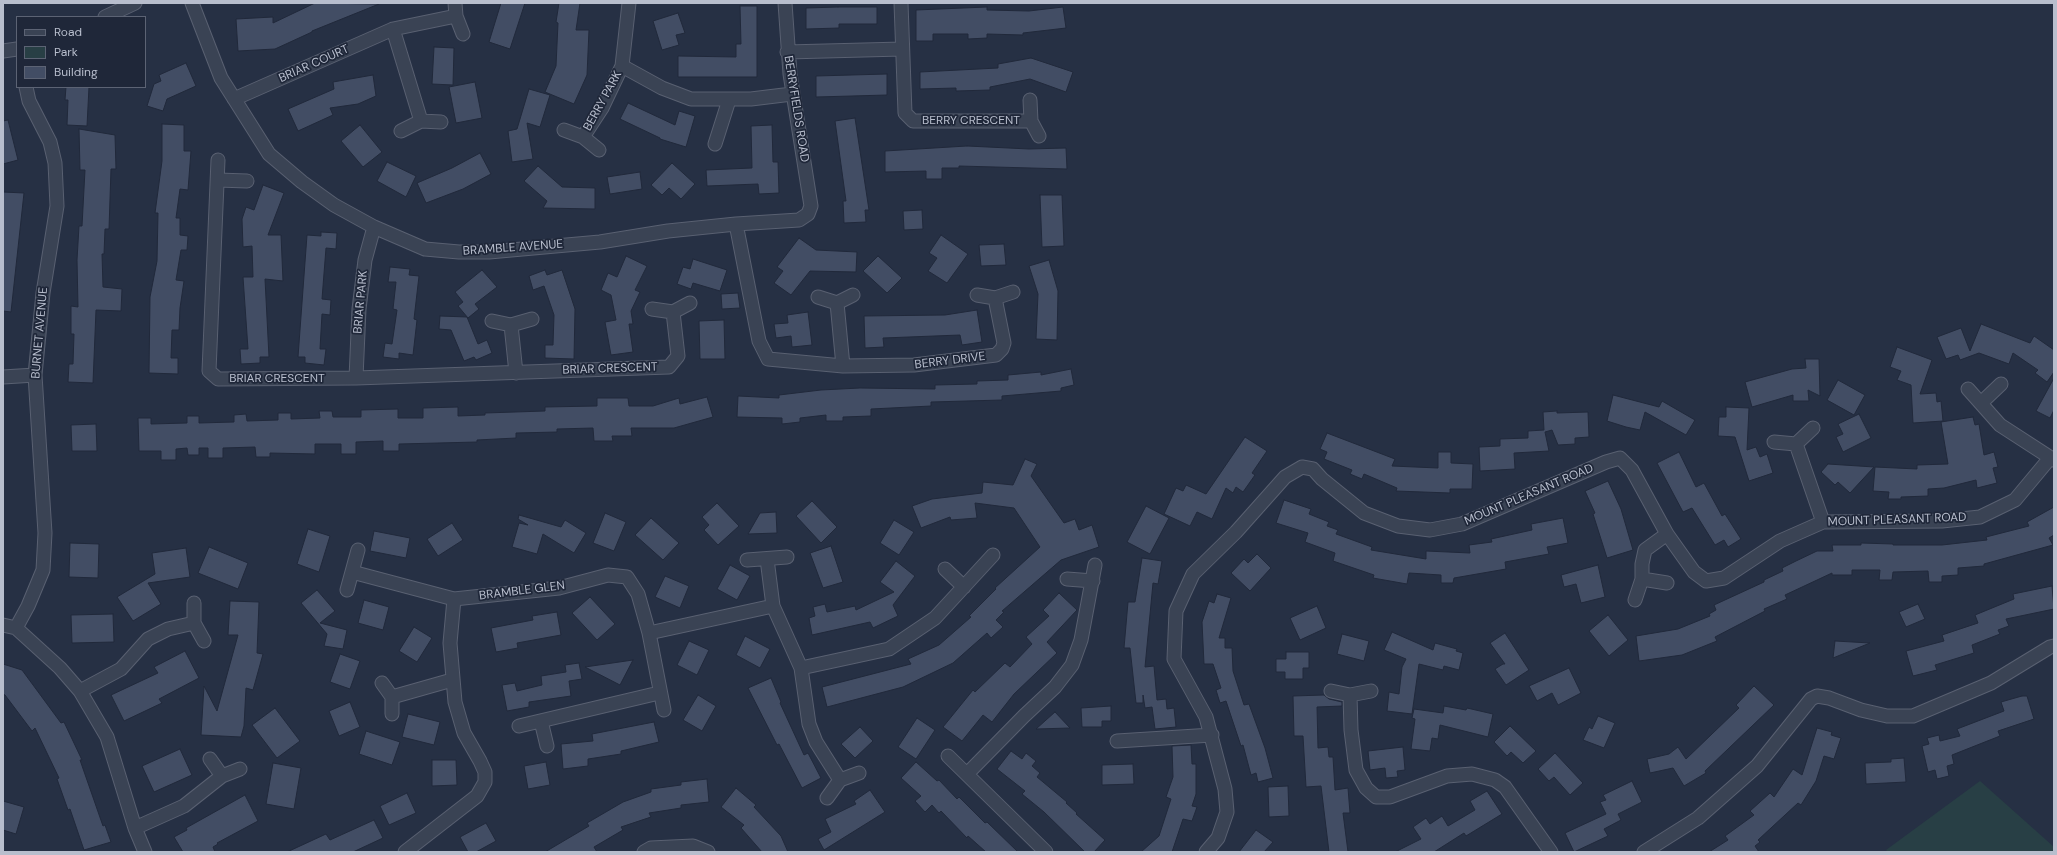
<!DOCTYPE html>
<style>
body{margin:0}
#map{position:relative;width:2057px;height:855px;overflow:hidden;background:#263044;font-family:"DM Sans",sans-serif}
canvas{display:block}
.frame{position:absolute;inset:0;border:4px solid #b8becd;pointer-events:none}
.legend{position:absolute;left:16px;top:16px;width:130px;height:72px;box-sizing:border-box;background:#1f2739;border:1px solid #5c6374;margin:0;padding:5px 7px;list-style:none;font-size:12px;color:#b8becd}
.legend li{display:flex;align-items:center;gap:8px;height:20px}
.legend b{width:20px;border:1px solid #5c6374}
</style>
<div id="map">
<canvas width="2057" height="855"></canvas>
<div class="frame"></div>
<ul class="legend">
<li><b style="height:5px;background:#3a4354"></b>Road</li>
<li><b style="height:11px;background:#283f45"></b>Park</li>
<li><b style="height:11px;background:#424d64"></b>Building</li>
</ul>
</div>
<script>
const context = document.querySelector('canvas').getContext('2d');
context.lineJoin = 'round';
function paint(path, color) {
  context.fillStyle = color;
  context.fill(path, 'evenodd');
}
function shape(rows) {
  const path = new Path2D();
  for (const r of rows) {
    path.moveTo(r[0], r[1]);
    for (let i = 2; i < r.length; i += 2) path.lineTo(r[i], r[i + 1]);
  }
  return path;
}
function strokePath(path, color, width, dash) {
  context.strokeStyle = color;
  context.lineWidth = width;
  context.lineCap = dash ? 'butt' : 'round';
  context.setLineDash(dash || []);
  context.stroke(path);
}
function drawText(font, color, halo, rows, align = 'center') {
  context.font = font + ' "DM Sans",sans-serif';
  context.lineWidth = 3.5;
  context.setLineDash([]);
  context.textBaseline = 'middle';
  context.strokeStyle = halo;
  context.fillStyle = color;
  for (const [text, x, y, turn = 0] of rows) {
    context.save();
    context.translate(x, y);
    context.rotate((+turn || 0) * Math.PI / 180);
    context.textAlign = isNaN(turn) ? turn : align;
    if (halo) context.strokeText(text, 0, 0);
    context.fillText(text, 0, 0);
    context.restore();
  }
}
paint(shape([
 [1980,781,2054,847,2054,852,1888,852,1886,850]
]), '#283f45');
const building = shape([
 [315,3,379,4,312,31,312,32,275,49,238,51,236,19,273,17,273,23,315,3],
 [501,3,525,3,510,49,489,42,501,3],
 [559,3,580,3,576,30,589,30,587,75,574,104,545,92,556,66,558,23,556,22,559,3],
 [740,6,757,6,757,77,678,77,678,56,736,57,736,44,741,44,740,6],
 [838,7,877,7,877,24,839,24,839,28,806,29,806,8,838,7],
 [987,7,987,10,1029,11,1063,7,1066,28,1023,33,1023,35,987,34,987,38,968,39,968,34,933,34,933,41,916,41,916,10,987,7],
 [678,13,685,33,676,35,679,45,662,50,653,21,678,13],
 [434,47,454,48,453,85,432,84,434,47],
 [1031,58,1073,72,1066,92,1030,79,990,87,990,90,956,91,956,88,920,89,920,72,998,68,998,64,1031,58],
 [186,63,196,86,167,99,163,111,147,106,154,84,161,81,159,75,186,63],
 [887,74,887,95,816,97,816,76,887,74],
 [373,75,376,96,358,104,330,108,333,115,298,131,288,109,334,89,333,82,373,75],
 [475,82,482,118,456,123,449,87,475,82],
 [66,87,89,87,87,126,67,125,68,100,65,100,66,87],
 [529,89,550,95,540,127,527,123,533,159,512,162,508,131,517,129,529,89],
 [628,103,675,125,679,111,695,116,686,147,660,139,660,138,620,119,628,103],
 [855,118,869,210,865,210,866,222,844,223,843,201,846,201,835,121,855,118],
 [8,120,18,160,3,164,3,121,8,120],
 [162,124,184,125,184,151,191,151,188,190,180,189,176,218,180,218,180,235,188,236,187,250,181,250,176,280,184,281,180,308,179,330,172,330,171,358,178,358,178,374,149,373,150,297,157,261,158,213,155,213,162,161,162,124],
 [360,125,382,152,363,167,341,141,360,125],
 [772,125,773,162,778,162,779,193,759,194,758,184,707,186,706,170,752,168,751,126,772,125],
 [79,129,115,135,116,169,111,169,109,229,105,229,104,254,102,254,103,287,122,289,121,311,96,310,93,383,68,382,69,364,73,364,74,334,71,334,71,306,78,307,77,260,79,226,82,226,85,170,80,170,79,129],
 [967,146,1029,149,1066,148,1067,169,959,166,959,168,942,168,942,179,926,179,926,171,885,172,885,151,967,146],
 [480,153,491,174,463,189,426,203,417,183,452,168,480,153],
 [387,162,416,176,406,197,377,181,387,162],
 [672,163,695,184,681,199,669,188,662,195,651,185,672,163],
 [538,166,562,187,595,188,595,209,543,208,547,201,524,181,538,166],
 [640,172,642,189,610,194,607,177,640,172],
 [263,185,284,193,268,235,281,235,283,281,265,279,269,357,260,357,260,363,241,364,240,349,248,349,243,277,253,277,252,246,243,247,242,219,246,207,254,210,263,185],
 [3,192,24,193,11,312,3,311,3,192],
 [1040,195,1062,195,1064,246,1042,247,1040,195],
 [922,210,923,229,904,230,903,211,922,210],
 [321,232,337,233,336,249,326,248,322,299,331,300,330,315,322,314,320,349,326,349,324,365,305,363,305,357,298,357,307,235,321,236,321,232],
 [941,235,968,254,947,283,928,271,937,258,929,253,941,235],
 [799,238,816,250,857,252,856,272,810,271,791,295,774,283,783,271,777,267,799,238],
 [1004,244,1006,265,981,266,979,245,1004,244],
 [626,256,647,266,635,290,640,292,631,311,633,324,629,324,633,352,611,355,605,322,616,320,611,295,601,290,608,273,617,277,626,256],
 [878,256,902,278,887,293,863,271,878,256],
 [693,259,727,270,720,291,693,283,691,289,677,284,683,267,690,269,693,259],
 [1049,260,1058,291,1057,340,1036,339,1038,294,1029,266,1049,260],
 [390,267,410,269,409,275,419,276,414,319,417,320,413,355,399,353,399,359,383,357,385,343,392,344,397,310,393,309,396,282,388,282,390,267],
 [482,270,497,287,475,304,479,309,468,318,458,306,463,302,455,292,482,270],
 [545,270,547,275,562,270,575,309,574,359,545,358,545,345,553,345,554,315,544,286,533,290,529,276,545,270],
 [738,293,740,308,722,309,721,294,738,293],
 [977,310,982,342,962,345,960,335,883,338,884,347,865,348,864,316,945,315,977,310],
 [808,312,812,345,792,347,791,336,776,338,774,324,788,323,787,315,808,312],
 [440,316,467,317,478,344,487,340,492,353,476,360,474,357,464,361,451,330,439,329,440,316],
 [724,320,725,359,700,359,699,321,724,320],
 [1981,324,2030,343,2034,336,2054,350,2054,372,2047,382,2035,373,2038,370,2013,353,2009,364,1979,353,1960,360,1958,355,1946,359,1937,337,1961,328,1970,351,1981,324],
 [1897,347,1932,360,1920,394,1936,393,1937,402,1941,401,1943,421,1913,423,1911,385,1897,380,1901,371,1890,367,1897,347],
 [1805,359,1819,359,1820,396,1808,390,1809,401,1793,401,1793,395,1752,407,1745,382,1792,369,1806,368,1805,359],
 [1071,369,1074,385,1061,388,1061,391,1002,396,1002,400,931,402,931,406,871,409,871,416,843,417,843,421,826,421,826,415,800,418,800,422,782,424,782,418,737,417,738,396,779,398,779,395,821,390,860,388,935,389,935,385,977,384,977,381,1008,380,1008,375,1041,372,1041,375,1071,369],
 [2054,378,2054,410,2050,418,2036,411,2054,378],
 [1838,380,1865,395,1854,415,1827,400,1838,380],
 [1613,395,1659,407,1662,401,1695,420,1686,435,1645,412,1640,430,1626,427,1607,421,1613,395],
 [707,397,713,417,674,428,631,428,632,436,612,436,613,441,594,441,593,428,557,429,557,432,516,433,516,438,477,440,477,442,399,444,399,451,383,451,383,441,356,442,356,454,341,454,341,444,315,444,315,454,270,453,270,457,256,457,255,447,223,448,223,458,208,458,208,448,199,448,199,455,188,455,187,448,176,449,176,460,161,460,161,451,139,451,138,418,151,418,151,424,187,423,187,416,199,416,199,423,234,422,234,415,246,414,247,421,278,420,278,413,291,413,291,419,320,418,319,411,332,411,333,417,361,417,361,410,398,409,398,418,423,418,423,408,458,407,458,416,485,415,485,413,545,411,545,407,597,406,597,398,628,398,629,406,653,406,679,398,680,404,707,397],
 [1726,407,1749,408,1747,450,1756,447,1760,457,1767,454,1773,473,1749,481,1735,437,1718,436,1719,417,1726,417,1726,407],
 [1557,411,1557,413,1588,412,1589,437,1575,438,1575,444,1558,445,1552,430,1545,432,1549,451,1514,453,1515,469,1480,471,1479,447,1500,446,1500,439,1528,438,1528,431,1544,430,1543,412,1557,411],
 [1859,414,1871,438,1843,452,1836,437,1843,434,1838,424,1859,414],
 [1973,417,1975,425,1979,424,1984,455,1994,452,1998,467,1993,468,1997,483,1977,488,1976,480,1944,488,1928,489,1928,496,1901,497,1901,499,1888,499,1889,492,1873,491,1875,467,1917,469,1917,465,1948,464,1941,422,1973,417],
 [96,424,97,451,72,451,71,425,96,424],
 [1327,433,1395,459,1392,466,1438,468,1438,452,1451,452,1451,463,1473,464,1472,489,1450,489,1450,493,1396,491,1397,488,1364,474,1362,479,1350,474,1352,470,1324,459,1327,452,1320,449,1327,433],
 [1245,437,1267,451,1252,473,1255,475,1243,492,1236,487,1233,493,1226,488,1212,519,1197,512,1190,526,1164,514,1176,488,1183,491,1186,485,1206,494,1245,437],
 [1679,452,1696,487,1704,483,1722,516,1725,514,1741,539,1728,547,1724,540,1715,545,1692,508,1683,512,1657,463,1679,452],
 [1025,459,1037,464,1031,476,1064,523,1075,519,1079,530,1092,525,1099,547,1061,560,1002,611,1004,612,996,620,1003,627,991,638,987,633,953,663,903,687,827,707,822,687,911,664,908,659,939,645,971,617,969,616,996,589,995,588,1040,547,1014,508,975,503,977,518,951,520,950,517,921,528,912,506,932,499,982,493,983,482,1013,485,1025,459],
 [1828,464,1874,467,1850,493,1838,482,1835,485,1821,472,1828,464],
 [1608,481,1621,509,1633,550,1607,558,1593,514,1595,513,1585,491,1608,481],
 [1284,500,1311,509,1309,514,1329,522,1327,526,1338,530,1336,534,1372,547,1371,550,1426,559,1426,551,1470,553,1469,545,1492,542,1491,539,1532,530,1531,524,1563,518,1568,543,1547,547,1549,554,1505,562,1506,569,1454,578,1453,583,1441,583,1441,575,1409,573,1407,584,1373,578,1374,575,1333,561,1335,553,1305,542,1308,533,1276,523,1284,500],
 [812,501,837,527,821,543,796,516,812,501],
 [717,503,739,526,718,545,704,530,709,525,702,517,717,503],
 [1146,506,1169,518,1150,554,1127,542,1146,506],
 [2054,507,2054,535,2049,538,2053,545,1984,564,1984,566,1958,568,1958,575,1942,576,1942,582,1929,582,1928,571,1893,572,1892,580,1879,580,1880,570,1852,570,1852,575,1832,575,1832,573,1785,595,1787,599,1764,609,1765,611,1715,637,1717,641,1682,655,1639,661,1636,636,1678,629,1710,616,1709,614,1716,610,1714,605,1764,582,1764,580,1783,571,1782,568,1796,561,1817,551,1833,551,1832,545,1861,545,1861,543,1893,544,1893,545,1942,545,1987,540,1986,537,2029,526,2027,522,2054,507],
 [776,512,777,533,748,534,760,513,776,512],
 [605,513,626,522,614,551,593,543,605,513],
 [519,515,561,527,565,520,586,533,574,553,543,534,537,554,512,547,519,523,528,525,518,519,519,515],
 [651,518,679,543,663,560,635,535,651,518],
 [894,520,914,532,899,555,880,543,894,520],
 [452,523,463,540,438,556,427,539,452,523],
 [308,529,330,536,319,572,297,564,308,529],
 [374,531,410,538,406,558,370,551,374,531],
 [70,543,99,544,98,578,69,577,70,543],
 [831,546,843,582,823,588,810,553,831,546],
 [209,547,248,563,238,589,198,573,209,547],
 [186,548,190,577,148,583,161,604,133,621,117,597,155,574,152,553,186,548],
 [1257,554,1271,568,1250,591,1231,573,1244,559,1248,563,1257,554],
 [1142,558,1162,561,1158,584,1153,583,1145,667,1154,666,1157,700,1166,699,1167,709,1174,708,1176,727,1155,729,1152,707,1145,708,1143,695,1143,703,1136,703,1130,648,1124,648,1128,602,1135,602,1142,558],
 [896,561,915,576,893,605,898,616,873,628,870,622,812,635,809,618,815,616,813,607,825,604,827,612,855,606,856,610,894,592,880,582,896,561],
 [730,565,750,576,737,600,717,589,730,565],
 [1598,565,1605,597,1581,603,1576,584,1564,587,1561,575,1598,565],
 [665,576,689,586,680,608,655,597,665,576],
 [2052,586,2054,609,2006,619,2009,626,1998,630,2000,634,1972,645,1974,653,1935,665,1937,670,1913,676,1906,651,1944,641,1942,635,1978,623,1975,615,2014,599,2013,594,2052,586],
 [317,590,335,611,320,623,347,630,343,649,324,646,327,634,301,603,317,590],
 [1059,593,1077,610,1047,642,1057,653,1014,694,992,722,983,715,962,741,943,727,973,690,975,692,1005,663,1010,667,1032,644,1026,637,1049,616,1043,610,1059,593],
 [1217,594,1231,598,1219,638,1225,638,1225,648,1232,648,1233,671,1244,705,1249,704,1265,748,1273,778,1258,782,1256,773,1251,775,1243,745,1241,746,1226,701,1220,703,1216,690,1221,688,1213,664,1204,664,1202,622,1209,601,1214,603,1217,594],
 [590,597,615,624,597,640,572,613,590,597],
 [364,600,389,607,383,630,358,623,364,600],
 [230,601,259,602,257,653,263,654,253,690,246,688,244,726,241,737,201,735,204,686,217,711,238,635,228,635,230,601],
 [1918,604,1925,619,1906,627,1899,612,1918,604],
 [1317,606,1326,628,1300,640,1290,618,1317,606],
 [557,612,561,635,517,643,518,648,496,652,491,628,533,620,532,616,557,612],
 [113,614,114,642,72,643,71,615,113,614],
 [1608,615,1628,640,1609,656,1589,631,1608,615],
 [414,627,432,638,417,662,399,651,414,627],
 [1392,632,1433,650,1435,643,1457,649,1456,651,1463,653,1459,670,1444,666,1443,670,1419,664,1412,714,1387,711,1389,692,1399,694,1402,667,1406,659,1384,650,1392,632],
 [1505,633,1529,670,1506,685,1495,669,1503,664,1505,664,1490,643,1505,633],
 [1342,634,1369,641,1364,661,1337,654,1342,634],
 [745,636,770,649,760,668,736,655,745,636],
 [689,641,709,650,697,675,677,665,689,641],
 [1835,641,1870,643,1833,658,1835,641],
 [185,651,199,678,159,699,162,703,124,721,111,695,158,673,154,667,185,651],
 [1286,652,1309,652,1309,668,1303,668,1303,679,1285,679,1285,672,1276,672,1276,659,1286,659,1286,652],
 [340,654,360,661,350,689,330,682,340,654],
 [633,660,620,685,585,667,633,660],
 [579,663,582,679,569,681,571,696,529,702,529,707,507,711,502,685,515,683,517,691,542,685,541,676,566,672,565,665,579,663],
 [3,664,22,670,61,723,64,722,82,760,80,760,103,826,105,825,111,842,84,850,70,809,68,810,57,779,59,778,35,728,32,731,5,695,3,694,3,664],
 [1569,668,1581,693,1558,705,1552,693,1537,701,1529,686,1569,668],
 [771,678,781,702,780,703,804,755,808,753,821,778,802,788,779,744,777,745,748,688,771,678],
 [1754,686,1774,705,1705,771,1706,773,1684,786,1673,768,1650,773,1647,759,1669,754,1678,747,1686,759,1739,708,1736,705,1754,686],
 [698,695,716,706,702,731,683,720,698,695],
 [1324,695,1329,699,1342,702,1342,706,1317,707,1318,748,1328,747,1329,757,1333,757,1335,790,1348,788,1350,813,1343,813,1348,852,1329,852,1321,786,1306,787,1303,736,1294,736,1293,696,1324,695],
 [2022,696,2027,696,2034,719,1998,731,2000,736,1952,755,1954,764,1947,766,1949,776,1937,779,1935,770,1928,772,1922,746,1929,744,1927,738,1939,735,1940,741,1960,736,1957,729,2004,711,2001,702,2022,696],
 [350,702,360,727,339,736,329,711,350,702],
 [1111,706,1111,721,1102,721,1102,727,1082,727,1081,708,1111,706],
 [1444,706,1466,710,1467,708,1493,714,1488,737,1440,725,1438,739,1432,738,1430,751,1411,749,1415,719,1412,718,1414,709,1443,713,1444,706],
 [275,708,300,741,277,758,252,725,275,708],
 [1055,712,1070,728,1036,729,1055,712],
 [408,714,440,722,434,745,402,737,408,714],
 [1598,716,1615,723,1604,748,1583,740,1589,727,1592,729,1598,716],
 [917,718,935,730,916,759,898,747,917,718],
 [654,722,659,742,621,751,621,754,588,759,588,766,563,769,561,744,593,741,592,734,654,722],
 [1510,726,1536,751,1523,763,1511,752,1507,756,1494,742,1510,726],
 [860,727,873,741,855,758,841,744,860,727],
 [1817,728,1832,732,1831,735,1841,738,1834,759,1824,756,1816,781,1801,805,1798,803,1758,840,1760,842,1755,846,1759,852,1709,852,1728,840,1725,836,1754,815,1750,811,1770,793,1774,797,1793,769,1802,775,1817,728],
 [366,731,400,742,392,765,359,754,366,731],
 [1191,745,1192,764,1196,764,1196,794,1192,806,1197,807,1192,821,1183,819,1172,852,1141,852,1159,836,1171,799,1166,797,1173,777,1172,746,1191,745],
 [1403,747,1405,770,1397,771,1398,777,1386,778,1385,768,1370,770,1368,751,1403,747],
 [180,749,192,775,154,792,142,766,180,749],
 [1011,751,1022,759,1026,753,1036,761,1032,766,1040,773,1037,777,1067,802,1066,803,1077,813,1076,814,1105,840,1094,852,1085,852,1044,812,1022,794,1025,791,997,769,1011,751],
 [1555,753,1583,783,1570,795,1554,777,1549,781,1538,769,1555,753],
 [1904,758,1906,782,1866,784,1865,763,1891,762,1891,759,1904,758],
 [432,760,456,760,457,785,432,786,432,760],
 [546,762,550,785,528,789,524,766,546,762],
 [916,762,937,781,939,780,957,799,959,797,985,823,987,822,1018,852,986,852,968,836,967,838,941,811,939,813,932,805,925,812,915,801,921,796,901,778,916,762],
 [273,763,301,768,294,809,266,804,273,763],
 [1133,764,1134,784,1102,785,1102,765,1133,764],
 [707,779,709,802,681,805,681,808,649,813,651,817,621,827,623,830,594,847,597,852,545,852,589,826,587,823,623,802,651,792,651,789,681,785,681,782,707,779],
 [1632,781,1642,802,1618,814,1621,820,1604,829,1608,836,1574,852,1565,833,1606,814,1600,802,1606,800,1603,795,1632,781],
 [1288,786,1289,816,1269,817,1268,787,1288,786],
 [736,788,756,805,754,807,781,836,788,852,762,852,741,828,744,825,721,807,736,788],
 [870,790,885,812,824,850,818,839,831,832,825,819,856,804,854,801,870,790],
 [1487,791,1502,814,1466,836,1464,833,1434,852,1395,852,1421,839,1413,827,1426,818,1430,824,1442,816,1448,826,1475,810,1470,801,1487,791],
 [407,793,416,813,389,825,380,806,407,793],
 [245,795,258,821,217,843,218,844,213,847,215,852,183,852,174,837,187,830,186,828,245,795],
 [3,801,24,807,16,834,3,830,3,801],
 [374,820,383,838,353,852,287,852,326,834,330,840,374,820],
 [486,823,496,841,476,852,468,852,460,837,486,823],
 [1256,830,1273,842,1264,852,1239,852,1256,830]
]);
paint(building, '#424d64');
strokePath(building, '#21293b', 1);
const street = shape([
 [192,3,221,78,269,154,302,182,334,205,374,227,425,249,459,252,489,252,600,242,668,231,736,224,799,220,808,214,811,206,790,74,785,3],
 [455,3,456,16,463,34],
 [901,3,905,113,913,121,1031,121],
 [105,17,135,3],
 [393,29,421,121],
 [3,51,17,49],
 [787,52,902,49],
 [622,66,662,88,691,99,751,99,792,94],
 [234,99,393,29,456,16],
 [1030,100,1031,121,1039,136],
 [564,130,583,137,599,150],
 [401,131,421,121,441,122],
 [583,137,602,108,622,66,629,3],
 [715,144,729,100],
 [218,160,209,371,218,379,356,378,669,367,678,356,673,312],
 [218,180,247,181],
 [736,224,759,341,768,359,843,366,914,365,996,355,1002,349,1004,343,995,298],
 [977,295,995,298,1013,292],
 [818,297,837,303,853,295],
 [837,303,843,366],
 [652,309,673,312,690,303],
 [492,321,511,325,532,319],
 [511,325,516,373],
 [3,377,35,375],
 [356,378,359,309,365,260,374,227],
 [1968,389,2000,425,2054,460],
 [1981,403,2001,384],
 [1774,442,1796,444,1813,428],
 [1796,444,1823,522],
 [767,559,773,606,801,668,809,724,816,742,840,780],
 [747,560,787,557],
 [945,569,964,587],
 [352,572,454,599,559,588,608,575,627,577,638,594,649,633,664,710],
 [1067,579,1093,581],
 [1642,579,1667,583],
 [347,590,358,550],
 [1635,600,1642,579,1642,564,1645,550,1667,534],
 [194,603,194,623,204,641],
 [3,625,16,628,60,668,80,691,107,737,135,828,145,852],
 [16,628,28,606,43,570,45,533,35,375,43,293,57,206,55,163,50,142,29,101,26,87],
 [649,633,773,606],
 [801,668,889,649,935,618,993,555],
 [382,683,392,697,392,714],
 [80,691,121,669,148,639,168,629,194,623],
 [1331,691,1350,695,1371,691],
 [1350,695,1351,730,1356,770,1366,788,1376,797,1390,797,1447,776,1472,774,1495,780,1505,787,1551,852],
 [392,697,452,680],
 [541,721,547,746],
 [519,726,659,693],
 [1117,741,1212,735],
 [948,756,1046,852],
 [210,759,222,776],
 [967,774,1024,716,1055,687,1072,665,1081,640,1095,565],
 [827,798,840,780,859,773],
 [135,828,184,806,222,776,240,769],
 [405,852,477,796,485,782,485,772,480,761,464,733,455,702,450,643,454,599],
 [644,852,651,848,693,846,708,852],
 [1206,852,1218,838,1227,812,1225,789,1206,717,1174,659,1176,611,1193,574,1236,532,1285,477,1302,467,1313,469,1322,479,1364,513,1398,526,1430,530,1462,524,1606,462,1620,458,1632,470,1667,534,1694,572,1706,581,1724,578,1780,541,1823,522,1942,521,1980,517,2015,500,2050,458],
 [1644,852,1698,818,1757,766,1811,699,1817,696,1829,698,1861,710,1887,716,1913,716,1991,683,2050,647,2054,646]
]);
strokePath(street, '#596071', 15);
strokePath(street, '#3a4354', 13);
drawText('12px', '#b8becd', '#1f2739', [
 ["BRIAR COURT",314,64,-24],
 ["BERRY PARK",603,101,-61],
 ["BERRYFIELDS ROAD",796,109,81],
 ["BERRY CRESCENT",971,121],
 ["BRAMBLE AVENUE",513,248,-4],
 ["BRIAR PARK",361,302,-85],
 ["BURNET AVENUE",40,333,-85],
 ["BERRY DRIVE",950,361,-7],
 ["BRIAR CRESCENT",610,369,-2],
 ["BRIAR CRESCENT",277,379],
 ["MOUNT PLEASANT ROAD",1529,495,-23],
 ["MOUNT PLEASANT ROAD",1897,520,-2],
 ["BRAMBLE GLEN",522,591,-7]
]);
</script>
